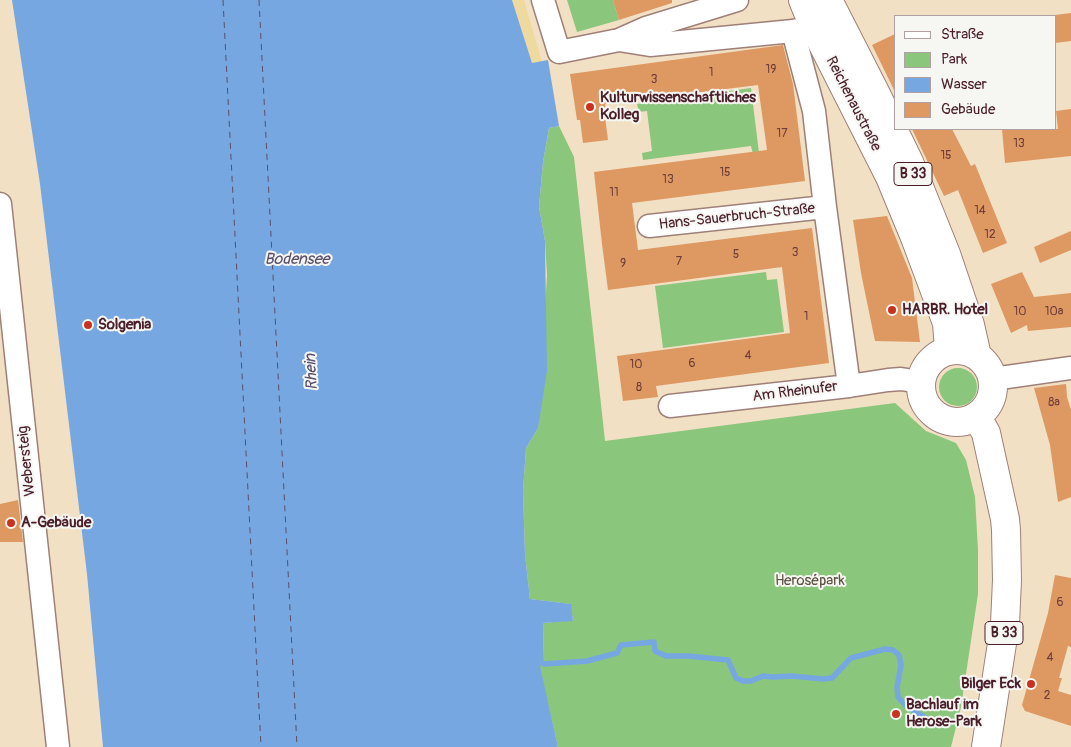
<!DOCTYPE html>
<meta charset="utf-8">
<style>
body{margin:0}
#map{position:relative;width:1071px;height:747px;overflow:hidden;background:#f1e0c4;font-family:Pangolin,sans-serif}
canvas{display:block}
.legend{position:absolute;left:894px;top:15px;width:162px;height:115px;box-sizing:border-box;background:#f6f6f2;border:1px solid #b1a0a2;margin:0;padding:6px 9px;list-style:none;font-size:15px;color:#4a1f2b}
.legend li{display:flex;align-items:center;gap:10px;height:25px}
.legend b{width:25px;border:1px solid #b1a0a2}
</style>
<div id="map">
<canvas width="1071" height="747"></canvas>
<ul class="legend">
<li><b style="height:6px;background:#fff"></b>Straße</li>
<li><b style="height:14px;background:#8ac67c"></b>Park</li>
<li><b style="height:14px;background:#76a7e1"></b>Wasser</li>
<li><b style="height:14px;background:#de9862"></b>Gebäude</li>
</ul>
</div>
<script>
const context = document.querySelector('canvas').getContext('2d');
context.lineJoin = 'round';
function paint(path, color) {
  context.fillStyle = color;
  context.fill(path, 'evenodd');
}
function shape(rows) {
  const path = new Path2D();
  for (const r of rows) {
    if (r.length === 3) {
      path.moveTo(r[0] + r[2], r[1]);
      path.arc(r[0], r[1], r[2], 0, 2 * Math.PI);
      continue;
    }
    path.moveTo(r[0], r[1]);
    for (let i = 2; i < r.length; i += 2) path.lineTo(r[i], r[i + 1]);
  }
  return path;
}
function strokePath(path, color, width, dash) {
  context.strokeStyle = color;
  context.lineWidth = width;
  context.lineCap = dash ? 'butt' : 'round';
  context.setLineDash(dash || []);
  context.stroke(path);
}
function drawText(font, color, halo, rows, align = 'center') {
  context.font = font + ' Pangolin,sans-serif';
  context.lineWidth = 4;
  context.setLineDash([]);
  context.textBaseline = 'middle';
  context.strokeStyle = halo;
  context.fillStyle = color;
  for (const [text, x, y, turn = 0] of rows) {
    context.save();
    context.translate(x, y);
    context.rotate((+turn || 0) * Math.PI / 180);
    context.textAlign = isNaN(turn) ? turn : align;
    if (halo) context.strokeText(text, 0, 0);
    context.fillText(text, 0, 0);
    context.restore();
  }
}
paint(shape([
 [567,0,613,0,619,20,577,32],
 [751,88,759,153,753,154,751,146,643,160,642,153,652,151,647,111,639,112,637,104],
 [559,126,574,157,605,441,895,403,926,431,956,443,966,460,975,497,978,550,978,594,961,707,951,747,558,747,539,665,544,664,543,623,573,620,570,604,530,599,525,554,523,491,526,448,538,428,547,275,545,241,539,207,543,162,549,128],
 [766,272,767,280,777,279,784,332,663,348,655,286],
 [958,387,19]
]), '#8ac67c');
paint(shape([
 [512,0,524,0,542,62,532,63]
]), '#eeda9e');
paint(shape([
 [12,0,512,0,532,63,548,60,559,126,549,128,543,162,539,207,545,241,547,371,538,428,526,448,523,491,525,554,530,599,571,604,573,621,543,623,544,664,540,666,558,747,103,747,87,574,40,184]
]), '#76a7e1');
strokePath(shape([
 [544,664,587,661,617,653,621,645,654,642,655,651,666,656,688,656,728,660,736,678,743,681,751,681,763,676,773,677,792,676,823,679,832,678,851,658,885,649,893,650,899,655,901,665,897,687,898,697,906,706,934,723]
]), '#76a7e1', 5.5);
strokePath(shape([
 [223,0,261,747],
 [259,0,297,747]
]), '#594f6b', 1, [6, 5]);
paint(shape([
 [613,0,672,0,672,3,619,20],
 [1071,13,1071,41,1055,43,1055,15],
 [895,34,895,92,872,45],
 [783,45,793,84,805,181,632,203,638,250,812,228,829,363,656,386,658,397,623,401,617,356,790,333,782,267,608,290,602,244,594,172,767,150,758,85,605,104,607,117,605,117,608,140,583,143,580,120,577,120,570,74],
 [1071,109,1071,156,1005,163,1002,129,1058,129,1056,111],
 [912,129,952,129,971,166,975,164,1007,243,983,253,958,190,944,196],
 [887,216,912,278,920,342,875,341,861,273,853,220],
 [1071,231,1071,250,1040,263,1034,247],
 [1022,272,1034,297,1071,293,1071,327,1028,331,1027,325,1011,333,991,284],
 [1066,384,1067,397,1071,410,1071,497,1058,502,1050,445,1034,388],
 [18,500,23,542,0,542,0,504],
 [1055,575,1071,578,1071,647,1068,646,1059,678,1062,678,1058,691,1071,695,1071,726,1025,711,1022,705,1048,613]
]), '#de9862');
const street = shape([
 [543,0,559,52,619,40,646,28,737,0],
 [793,31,814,111,825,207,849,386],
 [619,40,650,45,793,31,808,28],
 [0,204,58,747],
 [649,226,825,207],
 [993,379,1071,368],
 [670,406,849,386,888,380,901,379,920,382]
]);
const primary = shape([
 [803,0,814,27,890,177,916,240,947,323,949,350],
 [828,0,875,92,909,162,946,254,970,325,977,356],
 [957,386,36],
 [977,417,986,433,1005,519,1006,530,1007,580,1005,624,986,747]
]);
strokePath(street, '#9e8078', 25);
strokePath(primary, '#9e8078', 30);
strokePath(street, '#fff', 22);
strokePath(primary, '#fff', 28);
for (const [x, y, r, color] of [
 [590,107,5,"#c8321e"],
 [892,310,5,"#c8321e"],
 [88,325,5,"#c8321e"],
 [11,523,5,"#c8321e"],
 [1031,684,5,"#c8321e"],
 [896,714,5,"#c8321e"]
]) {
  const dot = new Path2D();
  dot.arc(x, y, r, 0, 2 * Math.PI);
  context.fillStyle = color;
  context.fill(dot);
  strokePath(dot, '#f6f6f2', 2);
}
drawText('12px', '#6f3d39', null, [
 ["19",771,70],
 ["1",711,73],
 ["3",654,80],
 ["17",782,134],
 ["13",1019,144],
 ["15",946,156],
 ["15",725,173],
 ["13",668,180],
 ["11",614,193],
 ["14",980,211],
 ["12",990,235],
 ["3",795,253],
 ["5",736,255],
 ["7",679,262],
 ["9",623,264],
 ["10",1020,312],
 ["10a",1054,312],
 ["1",806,317],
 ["4",748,356],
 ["6",692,364],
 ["10",636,365],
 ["8",639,388],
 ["8a",1054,403],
 ["6",1060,603],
 ["4",1050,658],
 ["2",1047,696]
]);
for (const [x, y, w] of [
 [913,174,38],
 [1004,633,38]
]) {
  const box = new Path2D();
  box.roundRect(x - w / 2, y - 11.5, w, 23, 4);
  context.fillStyle = '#f6f6f2';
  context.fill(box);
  strokePath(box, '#4a1f2b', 1);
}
drawText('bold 14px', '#4a1f2b', null, [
 ["B 33",913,174],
 ["B 33",1004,633]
]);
drawText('bold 15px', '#4a1f2b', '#f6f6f2', [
 ["Kulturwissenschaftliches",600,98],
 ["Kolleg",600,115],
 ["HARBR. Hotel",902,310],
 ["Solgenia",98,325],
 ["A-Gebäude",21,523],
 ["Bilger Eck",1021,684,"right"],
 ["Bachlauf im",906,705],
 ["Herose-Park",906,722]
], 'left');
drawText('15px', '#4a1f2b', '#f6f6f2', [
 ["Reichenaustraße",853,104,63],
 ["Hans-Sauerbruch-Straße",737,217,-6],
 ["Am Rheinufer",795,392,-7],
 ["Webersteig",27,461,-96]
]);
drawText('15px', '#5d5143', '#f6f6f2', [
 ["Herosépark",810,581]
]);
drawText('italic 16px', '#594f6b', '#f6f6f2', [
 ["Bodensee",297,260],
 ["Rhein",312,372,-93]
]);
</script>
